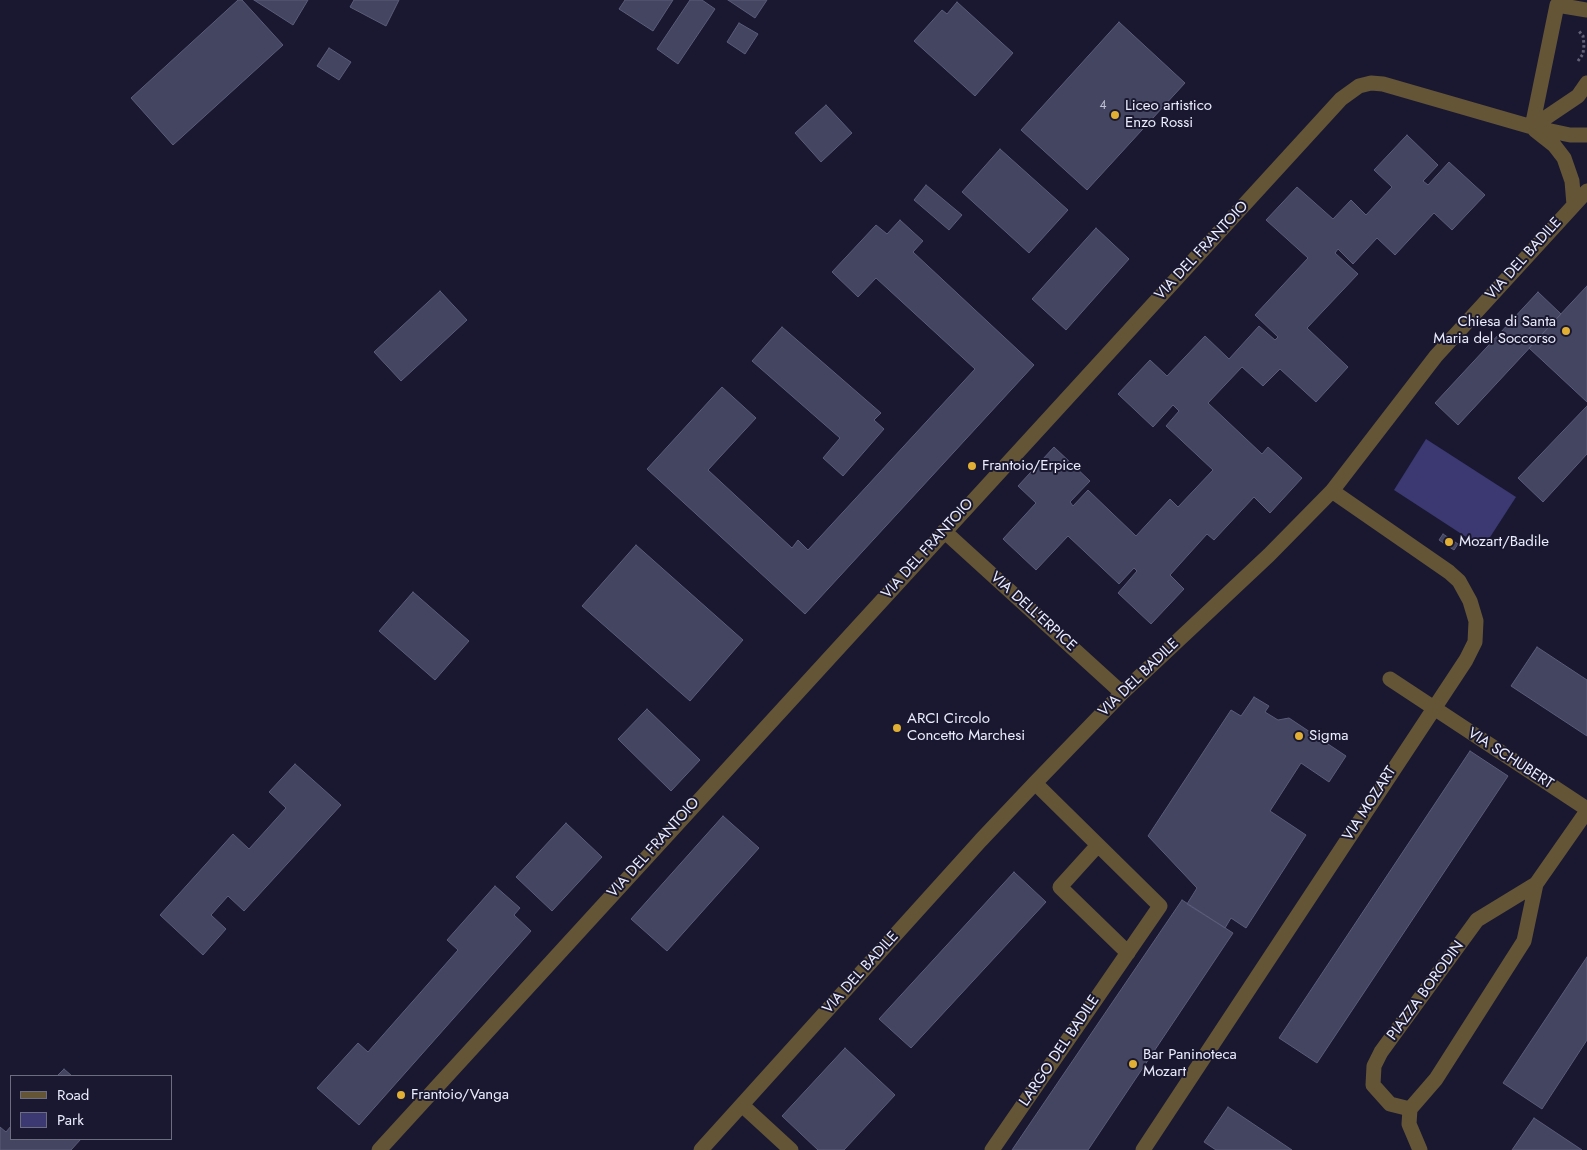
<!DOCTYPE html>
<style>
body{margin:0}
#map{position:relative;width:1587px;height:1150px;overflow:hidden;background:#191830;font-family:Jost,sans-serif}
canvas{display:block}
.legend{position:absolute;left:10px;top:1075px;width:162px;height:65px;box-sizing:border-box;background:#191830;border:1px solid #6d6d82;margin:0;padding:6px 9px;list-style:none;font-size:15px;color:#ebecfd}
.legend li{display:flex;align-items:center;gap:10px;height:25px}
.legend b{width:25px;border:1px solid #6d6d82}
</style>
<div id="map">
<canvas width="1587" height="1150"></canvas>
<ul class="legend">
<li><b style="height:6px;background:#645536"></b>Road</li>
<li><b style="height:14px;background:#3b3872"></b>Park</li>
</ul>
</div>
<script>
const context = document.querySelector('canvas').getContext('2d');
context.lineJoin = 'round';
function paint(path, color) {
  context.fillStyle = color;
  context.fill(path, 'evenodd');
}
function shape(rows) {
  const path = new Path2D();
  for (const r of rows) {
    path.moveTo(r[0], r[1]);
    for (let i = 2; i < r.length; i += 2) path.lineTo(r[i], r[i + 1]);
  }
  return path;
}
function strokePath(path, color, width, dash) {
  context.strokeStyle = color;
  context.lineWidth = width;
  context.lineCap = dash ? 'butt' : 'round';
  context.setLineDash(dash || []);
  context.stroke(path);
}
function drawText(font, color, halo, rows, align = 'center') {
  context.font = font + ' Jost,sans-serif';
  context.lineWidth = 4;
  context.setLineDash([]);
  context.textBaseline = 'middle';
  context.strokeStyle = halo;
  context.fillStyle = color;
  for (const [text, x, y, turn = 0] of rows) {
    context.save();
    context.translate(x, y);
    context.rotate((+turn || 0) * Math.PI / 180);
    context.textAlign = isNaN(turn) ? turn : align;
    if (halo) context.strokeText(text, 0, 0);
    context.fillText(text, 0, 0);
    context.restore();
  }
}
paint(shape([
 [1426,439,1516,497,1483,548,1394,490]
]), '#3b3872');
const building = shape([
 [238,0,242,0,283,45,173,145,131,98,238,0],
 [254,0,308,0,293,25,254,0],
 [354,0,399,0,386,26,350,7,354,0],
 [625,0,673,0,653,31,619,9,625,0],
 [690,0,702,0,715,9,678,64,657,49,690,0],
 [728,0,767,0,755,18,728,0],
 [957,2,1013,53,975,96,914,41,942,10,947,14,957,2],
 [1119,22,1185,83,1087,190,1021,130,1119,22],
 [739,23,758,34,745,54,727,42,739,23],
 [329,48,351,62,339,80,317,66,329,48],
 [826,105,852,133,821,162,795,133,826,105],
 [1407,135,1438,165,1423,181,1428,185,1449,162,1485,195,1452,230,1434,213,1395,255,1377,238,1353,264,1338,249,1335,253,1358,274,1307,328,1348,367,1316,402,1280,369,1263,386,1242,367,1208,403,1262,454,1268,447,1302,478,1270,513,1254,497,1214,540,1207,534,1170,575,1184,589,1151,624,1118,593,1137,571,1134,568,1119,584,1068,536,1036,570,1003,539,1036,503,1018,486,1054,447,1090,481,1070,502,1073,506,1088,490,1136,536,1170,499,1178,507,1213,470,1166,426,1179,411,1173,405,1153,427,1118,394,1150,360,1167,376,1205,336,1229,359,1259,326,1275,340,1278,337,1255,315,1308,258,1266,220,1297,187,1333,219,1351,200,1366,215,1392,187,1374,170,1407,135],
 [1000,149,1068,210,1029,253,962,192,1000,149],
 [926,185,962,215,949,230,914,200,926,185],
 [900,220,923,241,913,252,1034,365,805,614,647,469,722,387,756,418,708,470,792,548,798,540,808,550,975,369,876,278,858,297,832,272,876,225,887,234,900,220],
 [1096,228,1129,259,1066,330,1032,299,1096,228],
 [1587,286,1587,402,1529,348,1587,286],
 [440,291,467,320,401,381,374,352,440,291],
 [1538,292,1561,314,1458,425,1435,403,1538,292],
 [782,327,881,413,874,420,884,429,843,476,823,458,840,438,752,361,782,327],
 [1587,406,1587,454,1543,502,1518,478,1587,406],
 [1443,534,1458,544,1454,550,1439,540,1443,534],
 [636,545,743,640,690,701,582,606,636,545],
 [413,592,469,641,435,680,379,631,413,592],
 [1537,647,1587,680,1587,736,1511,686,1537,647],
 [1254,697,1269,706,1265,712,1278,720,1289,718,1346,756,1329,782,1301,763,1270,811,1306,835,1246,928,1231,918,1225,928,1187,904,1197,888,1148,836,1231,710,1241,716,1254,697],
 [647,709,700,760,671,791,618,739,647,709],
 [1470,751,1508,776,1317,1063,1279,1038,1470,751],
 [295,764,341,805,244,911,228,896,211,915,226,929,203,955,160,915,233,834,249,849,286,808,269,792,295,764],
 [723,816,759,848,667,951,631,919,723,816],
 [566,823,602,857,552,911,516,877,566,823],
 [1014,872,1046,902,911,1048,879,1019,1014,872],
 [495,886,520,908,514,915,531,931,359,1125,317,1088,358,1043,368,1052,458,950,447,940,495,886],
 [1182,900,1233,933,1088,1150,1012,1150,1182,900],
 [1587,957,1587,1040,1542,1109,1503,1083,1587,957],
 [845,1048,895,1095,844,1150,818,1150,782,1116,845,1048],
 [64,1069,72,1076,57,1076,64,1069],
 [1228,1107,1292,1150,1216,1150,1204,1142,1228,1107],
 [1534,1118,1582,1150,1512,1150,1534,1118],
 [11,1126,11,1139,81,1139,71,1150,0,1150,0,1127,6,1132,11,1126]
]);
paint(building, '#444560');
strokePath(building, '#5b5c79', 1);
strokePath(shape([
 [1578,61,1583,54,1584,45,1583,36,1578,30]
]), '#626177', 3, [2.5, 2.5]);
strokePath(shape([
 [1532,127,1557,5,1587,10],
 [1532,127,1578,96,1587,83],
 [1535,130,1554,145,1564,158,1572,181,1574,205],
 [944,531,1122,693],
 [1390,679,1587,809],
 [1098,845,1060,887,1128,953],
 [1536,884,1477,920,1381,1052,1374,1066,1373,1085,1390,1104,1410,1109,1436,1079,1524,941,1536,884,1587,811],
 [742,1105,791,1150],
 [1410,1109,1409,1124,1420,1150],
 [379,1150,1341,99,1359,86,1371,83,1383,84,1532,127,1570,135,1587,135],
 [701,1150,981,840,1035,783,1122,693,1269,555,1332,491,1436,356,1587,191],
 [992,1150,1160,906,1035,783],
 [1143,1150,1466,660,1475,642,1476,621,1470,601,1459,581,1449,572,1332,491]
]), '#645536', 15);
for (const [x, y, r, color] of [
 [1115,115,5,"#e1af34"],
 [1566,331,5,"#e1af34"],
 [972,466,5,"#e1af34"],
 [1449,542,5,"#e1af34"],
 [897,728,5,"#e1af34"],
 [1299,736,5,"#e1af34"],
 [1133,1064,5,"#e1af34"],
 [401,1095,5,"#e1af34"]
]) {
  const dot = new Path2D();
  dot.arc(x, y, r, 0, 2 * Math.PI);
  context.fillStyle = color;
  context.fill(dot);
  strokePath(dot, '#191830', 2);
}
drawText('12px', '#c1c2d6', null, [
 ["4",1103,106]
]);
drawText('15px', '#ebecfd', '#191830', [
 ["Liceo artistico",1125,106],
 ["Enzo Rossi",1125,123],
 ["Chiesa di Santa",1556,322,"right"],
 ["Maria del Soccorso",1556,339,"right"],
 ["Frantoio/Erpice",982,466],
 ["Mozart/Badile",1459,542],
 ["ARCI Circolo",907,719],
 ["Concetto Marchesi",907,736],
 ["Sigma",1309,736],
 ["Bar Paninoteca",1143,1055],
 ["Mozart",1143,1072],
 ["Frantoio/Vanga",411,1095]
], 'left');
drawText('15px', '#ebecfd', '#191830', [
 ["VIA DEL FRANTOIO",1202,251,-47],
 ["VIA DEL BADILE",1524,259,-48],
 ["VIA DEL FRANTOIO",928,549,-48],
 ["VIA DELL'ERPICE",1033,612,42],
 ["VIA DEL BADILE",1139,678,-44],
 ["VIA SCHUBERT",1510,759,33],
 ["VIA MOZART",1370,804,-57],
 ["VIA DEL FRANTOIO",654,848,-48],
 ["VIA DEL BADILE",861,973,-48],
 ["PIAZZA BORODIN",1426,991,-54],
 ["LARGO DEL BADILE",1060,1051,-56]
]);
</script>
